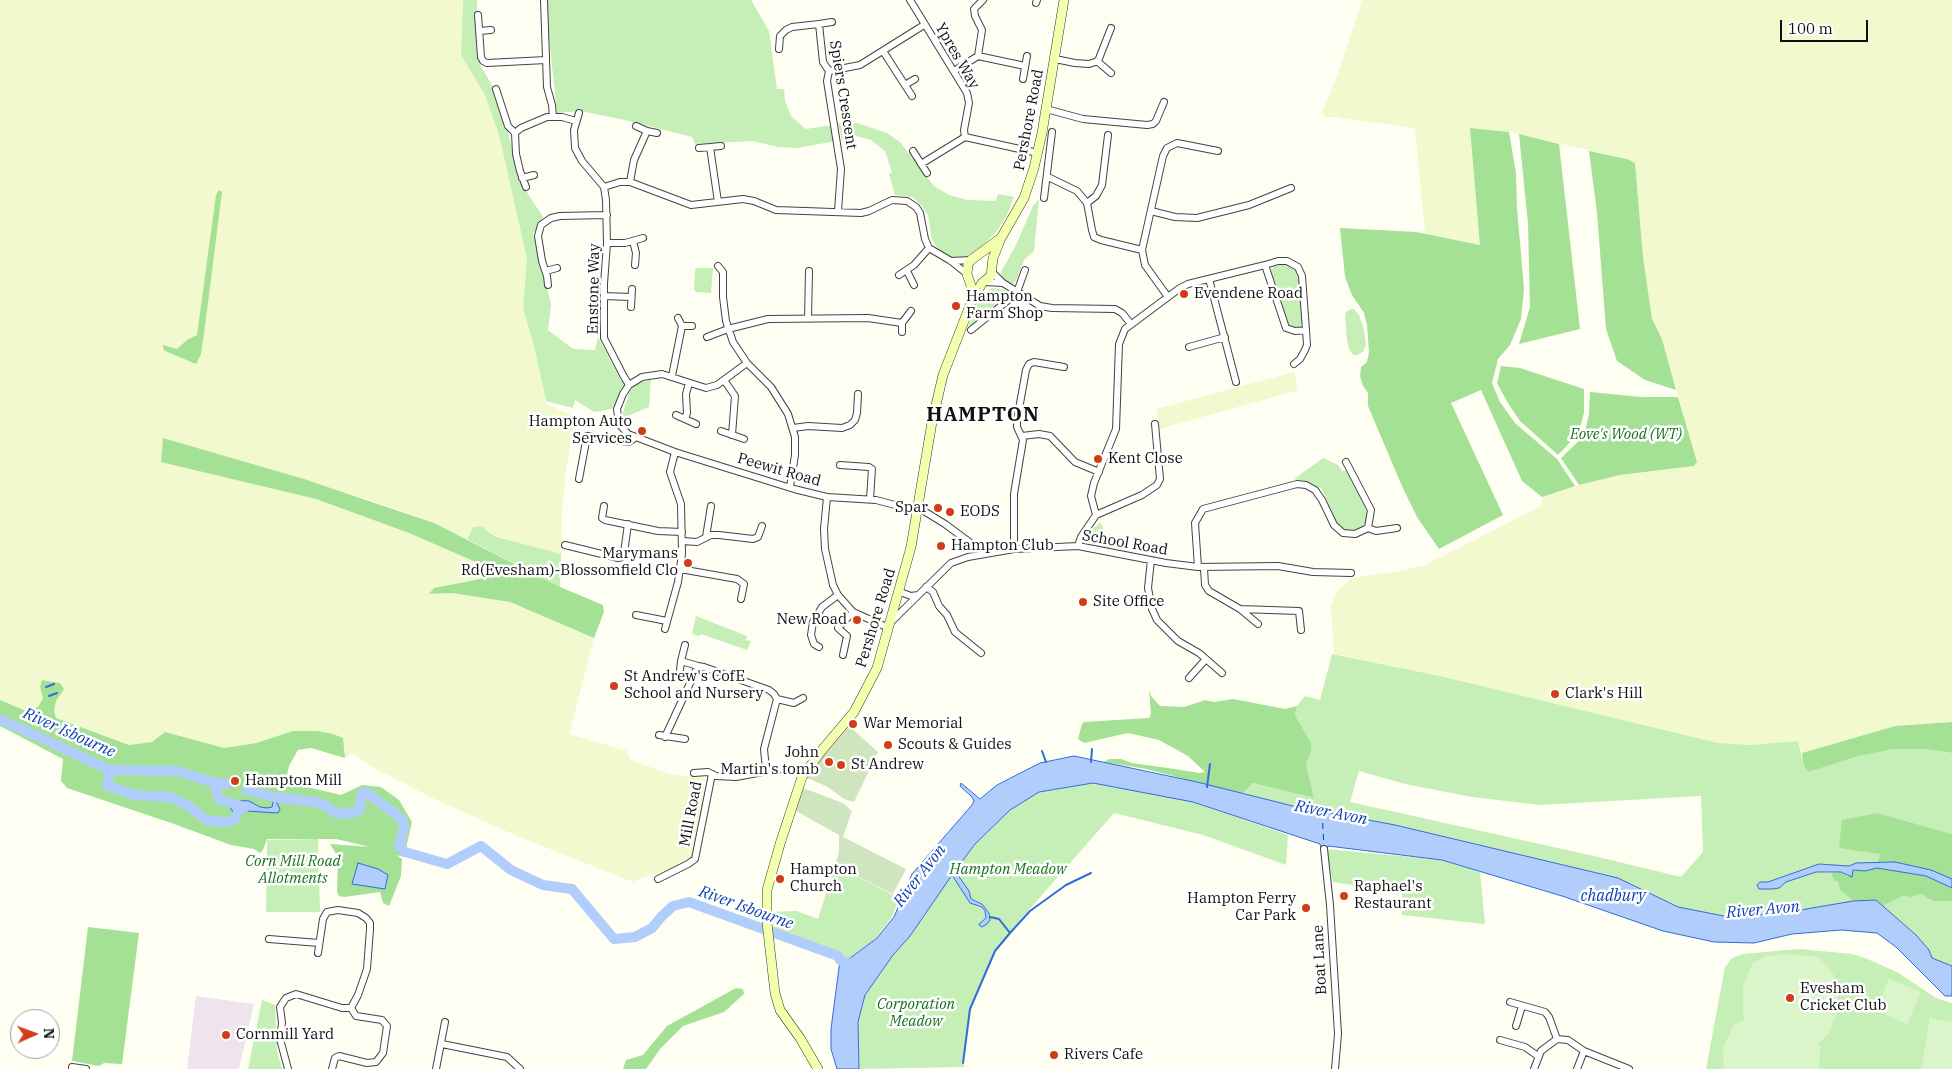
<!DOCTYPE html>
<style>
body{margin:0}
#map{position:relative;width:1952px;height:1069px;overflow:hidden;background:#fefff2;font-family:"IBM Plex Serif",serif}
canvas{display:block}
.north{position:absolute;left:10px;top:1009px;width:50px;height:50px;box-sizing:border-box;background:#fff;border:1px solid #9f9f9f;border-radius:50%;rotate:88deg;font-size:14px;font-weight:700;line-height:20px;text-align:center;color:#101010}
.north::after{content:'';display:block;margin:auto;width:18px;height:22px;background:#cf3e18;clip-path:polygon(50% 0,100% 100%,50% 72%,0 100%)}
.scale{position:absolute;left:1780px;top:20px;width:88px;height:22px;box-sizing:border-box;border:2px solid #101010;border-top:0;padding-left:6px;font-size:15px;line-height:18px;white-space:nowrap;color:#101010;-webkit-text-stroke:4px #fff;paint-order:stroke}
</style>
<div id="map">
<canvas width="1952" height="1069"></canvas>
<div class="north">N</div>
<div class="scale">100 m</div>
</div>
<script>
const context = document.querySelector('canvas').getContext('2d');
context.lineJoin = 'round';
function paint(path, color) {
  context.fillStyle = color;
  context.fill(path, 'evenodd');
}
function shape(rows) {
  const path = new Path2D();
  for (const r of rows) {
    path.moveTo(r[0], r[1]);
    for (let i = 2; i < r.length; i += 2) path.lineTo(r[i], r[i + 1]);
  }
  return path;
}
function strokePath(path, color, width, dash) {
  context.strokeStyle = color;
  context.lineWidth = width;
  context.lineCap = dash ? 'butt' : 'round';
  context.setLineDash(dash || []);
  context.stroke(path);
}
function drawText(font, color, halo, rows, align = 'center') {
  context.font = font + ' "IBM Plex Serif",serif';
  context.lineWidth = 5;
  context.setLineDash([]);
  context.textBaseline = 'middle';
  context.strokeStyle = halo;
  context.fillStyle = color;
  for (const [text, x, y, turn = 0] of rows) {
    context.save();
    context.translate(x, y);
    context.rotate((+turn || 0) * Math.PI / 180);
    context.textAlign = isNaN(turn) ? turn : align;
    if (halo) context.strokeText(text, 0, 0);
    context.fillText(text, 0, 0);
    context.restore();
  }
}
paint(shape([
 [196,996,254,1004,239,1069,187,1069]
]), '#efe4ed');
paint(shape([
 [0,0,463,0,461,55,485,95,499,135,527,259,523,308,534,346,546,404,576,417,566,469,562,511,561,554,517,543,473,527,466,539,434,523,371,500,164,438,161,461,316,499,409,533,487,567,488,576,480,579,434,588,430,594,452,593,510,602,594,638,569,734,627,751,630,760,673,775,705,778,700,824,695,839,692,857,675,868,638,879,633,882,515,835,434,799,374,768,352,753,345,758,343,739,293,731,256,743,224,748,165,732,152,742,129,745,56,718,54,711,56,701,60,696,40,687,43,698,38,707,26,711,0,700],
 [1362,0,1952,0,1952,722,1895,726,1802,753,1798,741,1750,745,1718,743,1440,676,1334,654,1331,606,1337,592,1351,578,1400,571,1425,565,1541,506,1542,497,1575,486,1620,475,1694,466,1697,462,1662,339,1652,319,1643,257,1635,163,1627,159,1509,132,1471,128,1481,245,1425,234,1415,128,1340,118,1339,117,1325,117,1322,113,1339,71],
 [1294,372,1298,390,1160,429,1156,409]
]), '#f2f9cf');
paint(shape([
 [463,0,477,0,479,63,493,87,508,131,519,180,543,217,533,234,551,304,548,330,573,349,595,350,598,337,620,379,625,385,612,409,594,412,575,400,573,408,546,401,534,346,523,308,527,259,499,135,485,95,461,55],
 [545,0,751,0,769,31,777,89,784,89,785,101,791,116,806,129,832,125,836,141,797,148,778,147,753,141,695,144,692,137,629,121,581,111,557,113],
 [838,123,857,123,887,133,900,142,934,186,949,195,967,200,996,201,998,194,1014,197,1007,215,997,231,978,251,966,256,956,258,947,256,937,248,932,240,928,215,921,205,912,197,895,195,889,174,892,172,885,151,871,140,856,136,842,140],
 [1039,199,1034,251,1024,260,1016,281,1011,286,1003,281,1001,272,1015,247,1033,206],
 [1286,264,1295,269,1300,282,1303,323,1297,328,1287,325,1271,275,1271,271,1274,266],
 [696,268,713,268,711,293,696,292,694,290,695,270],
 [993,288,1005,290,1006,295,990,311,968,327,980,298,986,291],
 [1351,309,1354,309,1359,315,1364,329,1366,345,1363,352,1357,355,1353,355,1349,349,1347,340,1345,316,1346,312],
 [651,380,649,407,630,415,628,426,622,416,629,393,636,383],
 [1323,458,1338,465,1342,471,1346,471,1366,508,1367,515,1366,523,1359,529,1350,531,1341,528,1336,521,1322,489,1309,482,1294,479],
 [1100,523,1102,525,1110,546,1109,548,1093,545,1088,540,1089,532],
 [482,526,488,532,497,537,561,554,560,587,467,539,473,527],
 [696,616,747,636,746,640,751,641,747,650,701,634,700,636,692,634],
 [1332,654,1440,676,1718,743,1750,745,1798,741,1803,763,1893,749,1925,749,1952,753,1952,834,1878,813,1880,854,1877,863,1856,863,1849,866,1819,864,1768,882,1760,882,1779,888,1786,882,1816,872,1831,873,1838,882,1840,890,1853,901,1789,912,1729,917,1678,907,1618,878,1395,825,1322,812,1244,794,1251,783,1314,798,1306,764,1311,752,1311,743,1295,715,1297,706,1305,696,1320,700],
 [1359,771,1405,784,1472,797,1540,805,1701,796,1703,852,1681,877,1598,857,1350,802],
 [1093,783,1193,802,1288,835,1286,865,1203,835,1114,813,1013,928,995,951,970,1009,966,1033,963,1063,965,1067,859,1069,858,1022,865,995,893,955,910,936,952,874,970,903,982,907,985,911,986,918,981,922,990,920,989,912,982,904,971,899,969,891,955,871,975,844,1010,810,1039,792],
 [318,839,320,912,266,912,267,840],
 [1327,849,1442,860,1480,872,1485,924,1402,915,1402,888,1366,884,1366,887,1333,882,1328,862],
 [835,865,899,898,892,917,876,938,849,959,840,960,838,956,775,934,771,912,797,911,818,919],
 [1921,894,1933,901,1952,901,1952,966,1932,958,1929,950,1916,935,1883,906,1903,896,1911,897],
 [1799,949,1852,954,1865,958,1897,972,1936,998,1952,1003,1952,1069,1706,1069,1725,967,1732,958,1743,954],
 [262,1000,275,1005,277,1051,282,1069,248,1069]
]), '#c6eeb7');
paint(shape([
 [1470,128,1509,132,1516,173,1517,208,1524,289,1521,319,1510,345,1498,359,1492,383,1500,402,1515,423,1557,459,1575,486,1542,497,1522,481,1481,390,1451,403,1503,515,1439,549,1417,517,1401,484,1368,406,1368,393,1363,386,1360,376,1361,367,1367,362,1369,352,1367,325,1364,313,1352,295,1345,277,1340,228,1416,232,1480,245],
 [1519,134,1559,144,1580,329,1519,344,1530,307,1528,224],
 [1589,151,1627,159,1635,163,1643,257,1652,319,1662,339,1676,390,1645,380,1617,361,1606,329,1597,213],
 [219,190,222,192,205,326,201,354,196,364,165,351,163,348,163,345,177,349,187,340,197,335,216,195],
 [1501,366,1520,368,1584,389,1584,413,1578,434,1558,455,1520,421,1508,403,1497,383],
 [1590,392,1641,397,1678,397,1697,462,1694,466,1620,475,1579,485,1561,458,1584,436,1589,414],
 [163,438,304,479,434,523,560,587,603,605,604,612,594,638,510,602,452,593,429,594,434,588,480,579,488,576,487,567,409,533,316,499,161,462],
 [42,680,60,683,64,689,56,701,54,711,56,718,129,745,152,742,165,732,224,748,256,743,293,731,317,731,333,734,343,738,345,758,311,748,298,750,289,766,287,775,290,783,341,795,362,785,381,787,399,800,412,822,404,857,396,855,402,859,401,876,389,906,383,903,380,892,344,897,339,896,337,892,338,857,330,844,370,847,336,839,267,839,263,850,260,853,254,849,231,845,174,824,67,788,61,781,63,759,0,726,0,700,26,711,38,707,43,698,40,687],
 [1149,689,1151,696,1160,706,1184,707,1205,700,1214,702,1233,699,1285,709,1297,706,1295,715,1311,743,1311,752,1306,764,1314,798,1252,783,1243,794,1146,769,1104,762,1109,759,1121,759,1132,763,1175,769,1199,773,1205,772,1188,756,1159,740,1128,733,1084,743,1078,739,1082,724,1084,722,1149,718,1151,714],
 [1952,722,1952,753,1925,749,1893,749,1858,756,1808,772,1803,763,1802,753,1895,726],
 [1878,813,1952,834,1952,879,1931,870,1895,862,1877,863,1880,854,1839,848,1842,820],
 [1877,868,1926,876,1952,888,1952,901,1933,901,1921,894,1911,897,1903,896,1883,906,1876,900,1853,901,1840,890,1838,882,1834,880,1831,873,1841,872,1848,876,1853,871,1865,871],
 [88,927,139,933,122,1064,104,1063,99,1066,72,1061],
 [736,988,743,989,744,994,724,1012,683,1026,660,1049,646,1069,623,1069,626,1060,643,1055,667,1026]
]), '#a4e195');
paint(shape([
 [849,726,878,752,854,802,844,799,826,786,807,778,815,766],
 [803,788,843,803,852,811,843,837,906,869,893,894,835,865,839,852,839,835,796,811]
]), '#cfe5c0');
paint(shape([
 [1786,954,1818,957,1831,970,1838,985,1838,1011,1829,1033,1818,1044,1820,1047,1819,1069,1724,1069,1723,1048,1734,1025,1745,1019,1743,1013,1743,985,1753,963,1767,956],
 [1889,979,1921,992,1907,1024,1876,1010],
 [1930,1018,1952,1022,1952,1069,1921,1069]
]), '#dbf5ca');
const water = shape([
 [1074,756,1197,782,1293,806,1395,825,1618,878,1678,907,1729,917,1789,912,1853,901,1876,900,1916,935,1929,950,1932,958,1952,966,1952,996,1945,996,1896,947,1877,933,1841,930,1792,934,1754,943,1714,942,1663,931,1562,896,1442,860,1328,846,1327,849,1324,849,1321,848,1320,844,1193,802,1093,783,1039,792,1010,810,975,844,955,871,969,891,971,899,982,904,989,913,990,920,987,924,982,927,980,926,979,924,986,918,985,911,982,907,970,903,952,875,910,936,893,955,865,995,858,1022,859,1069,837,1069,831,1049,831,1029,840,960,849,959,877,938,894,917,912,874,972,805,974,801,972,797,960,786,961,783,980,799,997,785,1040,763,1074,756],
 [274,797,280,809,278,813,246,811,238,816,235,815,227,803,229,800,249,801,260,807,267,808,272,807,274,797],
 [1895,862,1931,870,1952,879,1952,888,1926,876,1877,868,1865,871,1853,870,1852,877,1841,872,1816,872,1786,882,1779,888,1773,889,1759,889,1757,885,1760,882,1768,882,1819,864,1849,866,1856,863,1895,862],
 [358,863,378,869,388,875,385,889,352,884,358,863]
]);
paint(water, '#b1cdfc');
strokePath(water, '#316cdb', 1);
strokePath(shape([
 [46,687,54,684],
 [49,696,57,693],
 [1042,751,1046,762],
 [1091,762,1092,749],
 [1207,787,1210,764],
 [1010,933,1030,911,1066,885,1091,873],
 [963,1063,970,1009,995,951,1010,933,999,919,990,917]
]), '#316cdb', 2);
strokePath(shape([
 [0,719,110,770,176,771,216,783,216,792,220,800,239,805],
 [110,770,107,785,134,795,170,797,189,806,206,820,226,822,234,820,240,809,244,808],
 [216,783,227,784],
 [246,790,274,797,316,802,326,806,334,812,344,814,352,813,360,809,361,795,366,792,403,820,404,829,399,846,405,852,447,864,481,846,511,870,543,885,572,889,614,939,635,937,652,928,662,916,673,906,689,902,838,956,840,960,853,965]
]), '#b1cdfc', 10);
strokePath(shape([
 [1322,812,1324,847]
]), '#0b3eb0', 1, [6, 5]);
const minor = shape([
 [544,0,547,87,552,105,553,117],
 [910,0,967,93,969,103,964,130,965,137],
 [1036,3,1037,0],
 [478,15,481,57,483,61,487,63,546,60],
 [832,22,819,24,823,62,829,71,827,81,841,169,838,211],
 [480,31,491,30],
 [779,49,780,36,786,30,792,27,819,24],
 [883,51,912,96],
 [978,56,1025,66],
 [1055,59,1075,63,1089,64,1098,61,1111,28],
 [1097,61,1111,73],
 [829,71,860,65,924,25],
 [954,71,978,56,982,30,975,16,974,9,983,0],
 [1023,79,1027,56],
 [905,85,915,79],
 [496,89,508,126,515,133],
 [1046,109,1083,119,1147,125,1153,124,1156,121,1164,102],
 [579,113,574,130,575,148,582,161,604,187,606,200,607,243,604,284,604,338,623,375,629,385],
 [636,126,647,131,657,133],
 [1108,135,1102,185,1096,196,1087,203,1092,230,1094,237,1101,240,1142,250],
 [965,137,1038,153],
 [710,147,718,202],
 [699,148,721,146],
 [913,151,927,173],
 [921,164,965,137],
 [1048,177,1077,191,1087,203],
 [522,178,534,175],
 [630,182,634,160,647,131],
 [526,187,520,171,516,154,515,133,521,128,547,117,562,117,576,121],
 [604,187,620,182,630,182,691,205,743,199,754,201,776,210,861,213,869,211,892,200,907,201,916,207,920,213,925,239,929,248,951,261,967,274],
 [1044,198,1052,132],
 [1151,211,1175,217,1197,218,1249,205,1291,188],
 [633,241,636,253,635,265],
 [607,243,625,243,643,238],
 [951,261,971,260],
 [718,266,723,272,723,297,726,321,733,342,747,363,771,387,788,414,795,437,795,455,790,487],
 [546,271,557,268],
 [907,271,914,285],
 [992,272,1003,283,1040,306,1052,308,1115,309,1122,313,1131,324],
 [899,275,914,265,929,248],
 [1209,279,1236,382],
 [985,282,1003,283],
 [548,285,547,276,542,261,538,236,541,225,551,218,560,216,607,215],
 [604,296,631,297],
 [1168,297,1145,265,1142,250,1163,156,1167,148,1177,143,1218,151],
 [631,307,632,289],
 [808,319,809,271],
 [682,326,692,326],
 [971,330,1011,298,1017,292,1025,270],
 [902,332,902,323,911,311],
 [707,337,728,329,768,319,868,318,902,323],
 [1189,347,1225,337],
 [747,363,717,385,706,388,662,374,642,377,629,385,623,394,617,409,619,424,628,434,675,452,794,489,827,497,876,500,918,511],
 [1294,364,1300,359,1305,350,1307,345,1306,330],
 [672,376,682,326,678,318],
 [724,380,735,396,732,435],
 [676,415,696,424],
 [685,419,687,413,686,394,689,383],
 [793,428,808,426,842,428,850,425,855,420,857,413,858,394],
 [721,431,744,439],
 [1022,436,1039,434,1050,436,1075,462,1099,472],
 [1346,462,1371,510,1368,528],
 [840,465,869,467,872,469,870,499],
 [579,479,587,436,629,442,636,437],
 [827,497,824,529,825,549,833,585,838,595,853,612,889,628],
 [604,506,602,518,605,520,658,531,682,532],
 [919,508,945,524,984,553],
 [1096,515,1091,496,1094,483,1116,429,1119,344,1125,329,1180,288,1188,284,1265,265,1286,328,1295,331,1306,330,1302,276,1298,267,1287,261,1278,261,1265,265],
 [706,537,711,506],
 [682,541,697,542,711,535,719,535,753,539,758,537,762,526],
 [565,545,618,558,622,557,624,553,628,524],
 [1078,546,1081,537,1096,515,1142,495,1157,485,1160,479,1155,424],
 [1014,549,1014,494,1023,440,1017,427,1017,420,1026,370,1029,364,1034,362,1064,367],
 [1151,560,1148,588,1152,609,1157,620,1178,641,1199,653,1222,673],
 [1198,567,1195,523,1203,509,1297,484,1306,485,1315,490,1322,500,1334,525,1343,533,1355,534,1368,528,1376,531,1397,528],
 [1204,568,1205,585,1209,591,1240,609,1299,611,1301,630],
 [680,569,737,579,744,584,741,599],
 [926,587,933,592,939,606,947,615,955,632,981,653],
 [900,592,911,596,918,595],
 [1240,609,1258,624],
 [636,615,667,621],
 [891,622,951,563,968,557,1014,549,1078,546,1166,563,1198,567,1278,566,1313,572,1351,573],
 [665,629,678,582,682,554,681,504,670,472,675,452],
 [685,645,681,661,698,666],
 [819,647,814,644,811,635,813,622,822,607,838,595],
 [843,655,847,636,838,628,853,612],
 [680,670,681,661],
 [1189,678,1206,659],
 [777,699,794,703,803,698],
 [659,735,685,739],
 [665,737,698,666,704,667,769,690,774,694,777,699,764,749,766,770],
 [694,773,708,772,716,776,736,777,779,769,806,770],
 [1324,849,1330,905,1338,1034,1335,1069],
 [658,879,688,864,695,859,712,774],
 [269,939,319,943],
 [318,953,323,919,327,912,338,910,358,913,366,918,370,923,370,929,367,969,358,995,351,1008],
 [1510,1002,1545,1012,1549,1017,1557,1039],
 [1516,1026,1522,1006],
 [1500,1040,1525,1047,1538,1056],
 [442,1044,507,1057,520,1069],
 [72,1069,72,1067,86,1069],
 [288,1069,280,1039,282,1023,280,1007,286,998,296,994,342,1008,351,1008,356,1016,382,1020,387,1026,383,1053,376,1062,367,1063,339,1056,335,1058,332,1069],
 [436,1069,445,1022],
 [1534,1069,1541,1051,1557,1039,1568,1040,1584,1051,1629,1069],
 [1577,1069,1584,1051]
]);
const secondary = shape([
 [971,300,971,286,967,274,968,264,971,260,1001,238],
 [818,1069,800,1038,780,1010,775,993,767,923,767,890,780,844,802,777,822,750,854,712,877,668,911,547,932,422,943,375,971,303,982,283,991,276,993,258,1001,238,1024,198,1034,168,1042,133,1064,0]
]);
strokePath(minor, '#434343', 8);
strokePath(secondary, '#323232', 10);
strokePath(minor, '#fff', 6);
strokePath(secondary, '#f3ffad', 9);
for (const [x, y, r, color] of [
 [1184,294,5,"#cf3e18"],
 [956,306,5,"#cf3e18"],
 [642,431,5,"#cf3e18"],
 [1098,459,5,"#cf3e18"],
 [938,508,5,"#cf3e18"],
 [950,512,5,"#cf3e18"],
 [941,546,5,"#cf3e18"],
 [688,563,5,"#cf3e18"],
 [1083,602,5,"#cf3e18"],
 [857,620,5,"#cf3e18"],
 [614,686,5,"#cf3e18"],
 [1555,694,5,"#cf3e18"],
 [853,724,5,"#cf3e18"],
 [888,745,5,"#cf3e18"],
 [829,762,5,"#cf3e18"],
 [841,765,5,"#cf3e18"],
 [235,781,5,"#cf3e18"],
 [780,879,5,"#cf3e18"],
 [1344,896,5,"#cf3e18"],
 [1306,908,5,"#cf3e18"],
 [1790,998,5,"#cf3e18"],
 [226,1035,5,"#cf3e18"],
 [1054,1055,5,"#cf3e18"]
]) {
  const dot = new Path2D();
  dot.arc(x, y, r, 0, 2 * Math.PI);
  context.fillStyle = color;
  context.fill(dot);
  strokePath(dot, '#fff', 2);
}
drawText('15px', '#101010', '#fff', [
 ["Ypres Way",957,56,60],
 ["Spiers Crescent",843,95,81],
 ["Pershore Road",1029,120,-79],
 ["Enstone Way",594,289,-89],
 ["Peewit Road",779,470,16],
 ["School Road",1125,543,10],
 ["Pershore Road",876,618,-73],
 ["Mill Road",691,814,-79],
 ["Boat Lane",1320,960,-93]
]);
drawText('15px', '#101010', '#fff', [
 ["Evendene Road",1194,294],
 ["Hampton",966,297],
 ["Farm Shop",966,314],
 ["Hampton Auto",632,422,"right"],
 ["Services",632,439,"right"],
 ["Kent Close",1108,459],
 ["Spar",928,508,"right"],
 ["EODS",960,512],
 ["Hampton Club",951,546],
 ["Marymans",678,554,"right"],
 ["Rd(Evesham)-Blossomfield Clo",678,571,"right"],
 ["Site Office",1093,602],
 ["New Road",847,620,"right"],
 ["St Andrew's CofE",624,677],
 ["School and Nursery",624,694],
 ["Clark's Hill",1565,694],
 ["War Memorial",863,724],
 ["Scouts & Guides",898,745],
 ["John",819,753,"right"],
 ["Martin's tomb",819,770,"right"],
 ["St Andrew",851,765],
 ["Hampton Mill",245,781],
 ["Hampton",790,870],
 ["Church",790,887],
 ["Raphael's",1354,887],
 ["Restaurant",1354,904],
 ["Hampton Ferry",1296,899,"right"],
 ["Car Park",1296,916,"right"],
 ["Evesham",1800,989],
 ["Cricket Club",1800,1006],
 ["Cornmill Yard",236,1035],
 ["Rivers Cafe",1064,1055]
], 'left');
drawText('italic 15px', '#186f1c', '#fff', [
 ["Eove's Wood (WT)",1626,435],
 ["Corn Mill Road",293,862],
 ["Allotments",293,879],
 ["Hampton Meadow",1008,870],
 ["Corporation",916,1005],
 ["Meadow",916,1022]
]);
drawText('italic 16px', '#0b3eb0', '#fff', [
 ["River Isbourne",69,733,24],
 ["River Avon",1331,813,11],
 ["River Avon",920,876,-52],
 ["chadbury",1613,896],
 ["River Isbourne",746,908,20],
 ["River Avon",1763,910,-5]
]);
context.letterSpacing = '1px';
drawText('bold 20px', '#101010', '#fff', [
 ["HAMPTON",983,415]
]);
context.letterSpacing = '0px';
</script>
